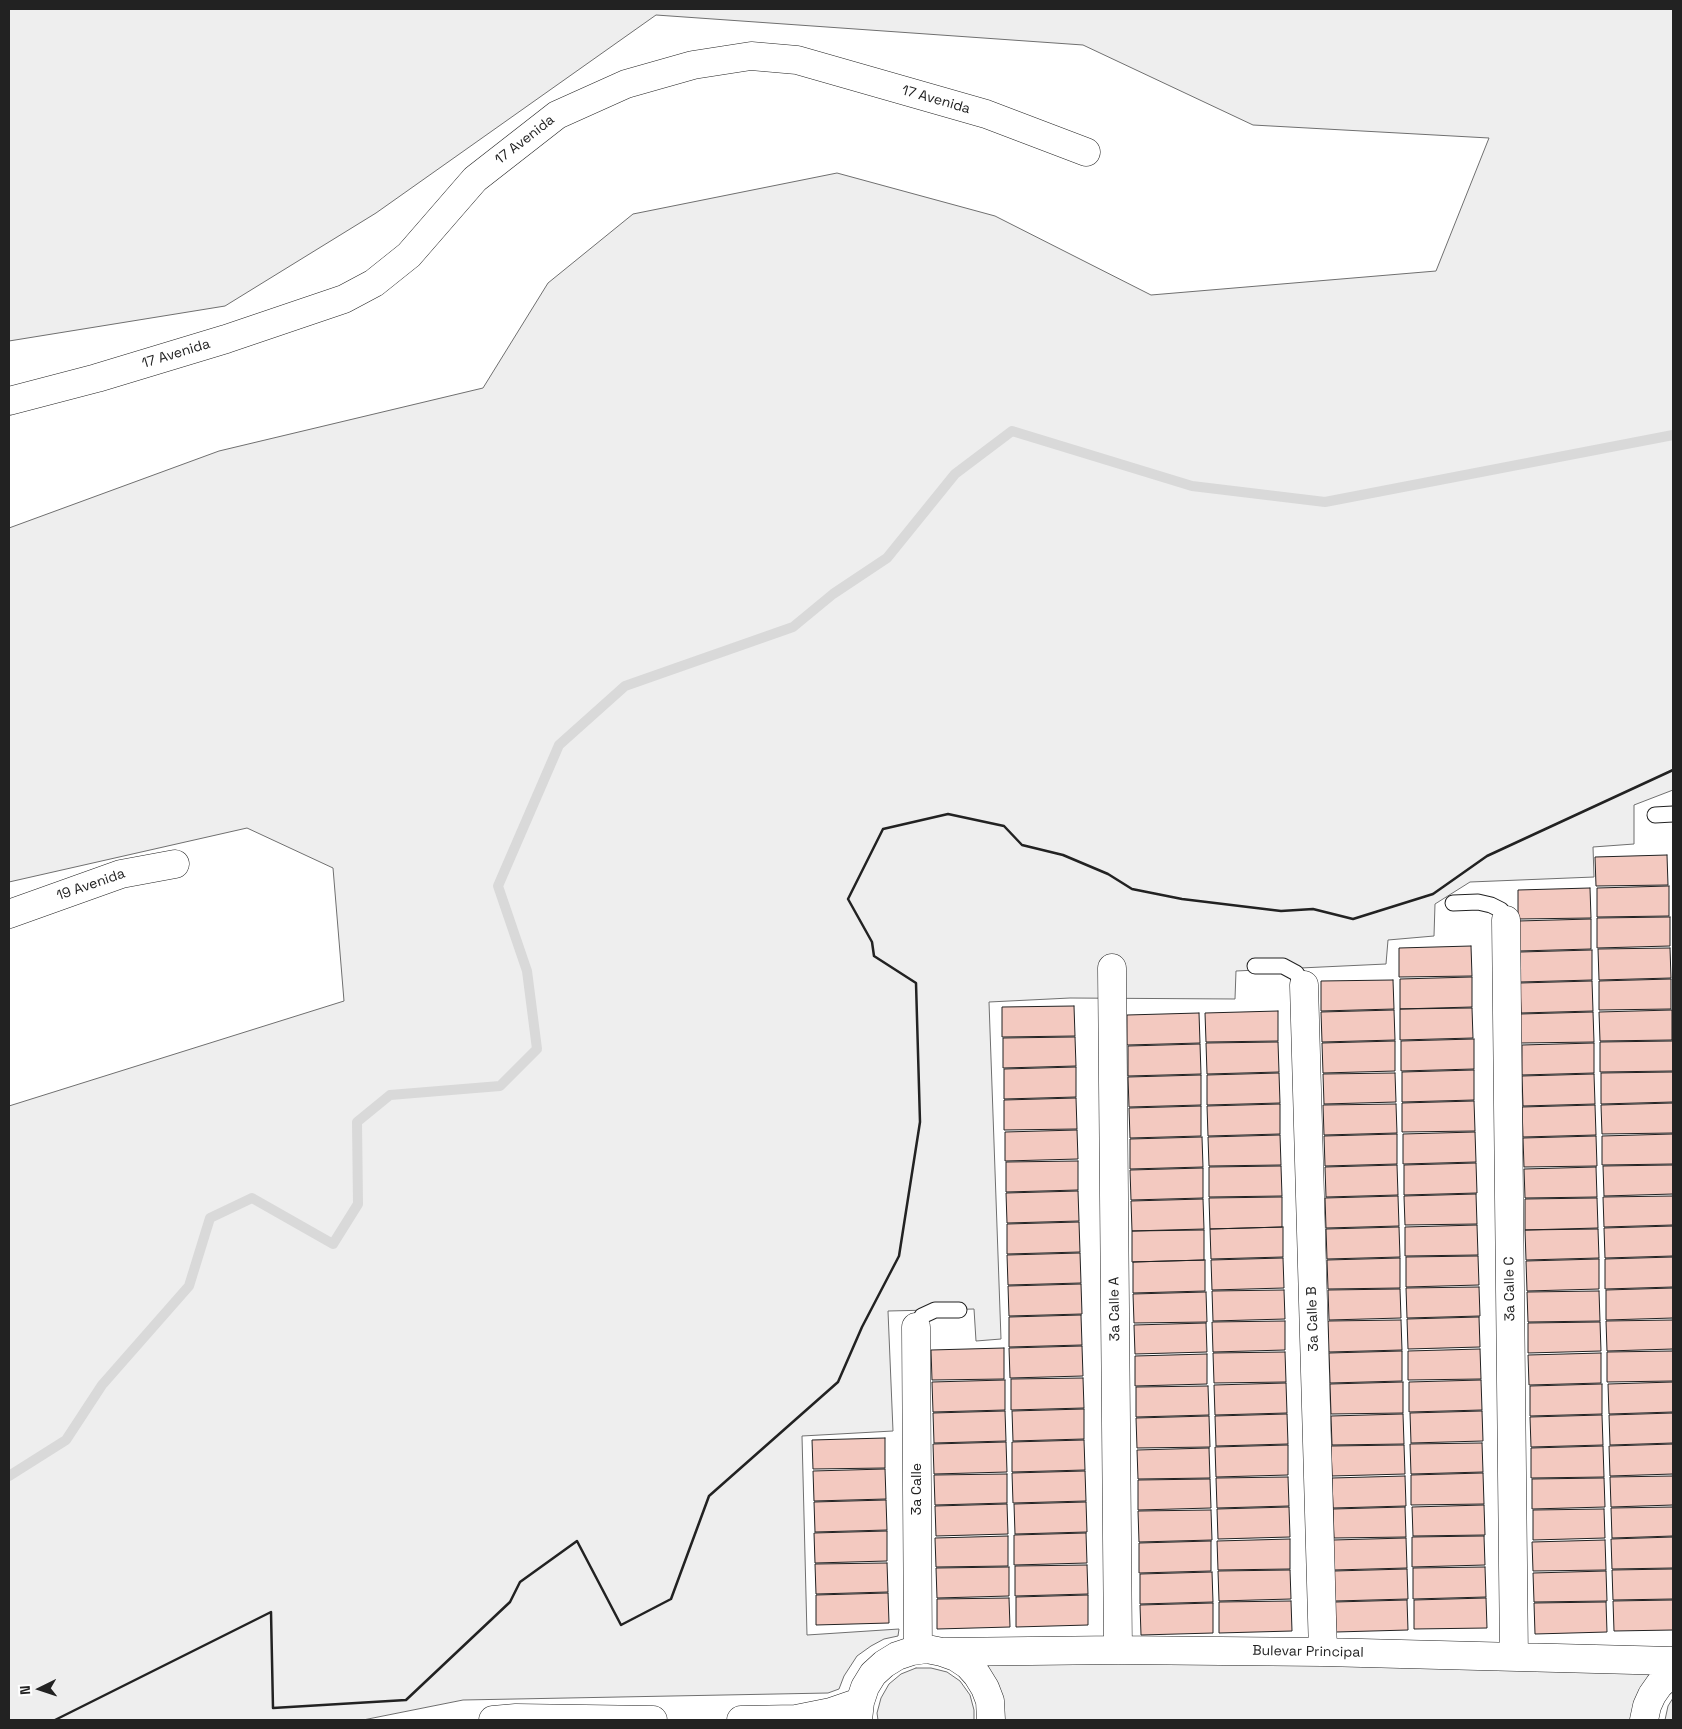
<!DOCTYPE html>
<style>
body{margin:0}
#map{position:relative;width:1682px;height:1729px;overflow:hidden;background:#fff;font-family:"Space Grotesk",sans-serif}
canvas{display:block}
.frame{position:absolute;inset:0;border:10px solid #222;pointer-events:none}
.north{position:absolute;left:15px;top:1664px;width:50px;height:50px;-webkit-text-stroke:4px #fff;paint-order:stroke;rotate:266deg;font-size:14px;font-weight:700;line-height:20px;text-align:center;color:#222}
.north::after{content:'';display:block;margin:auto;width:18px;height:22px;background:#222;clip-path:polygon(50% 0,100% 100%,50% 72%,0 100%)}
</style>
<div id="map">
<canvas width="1682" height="1729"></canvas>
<div class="frame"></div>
<div class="north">N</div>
</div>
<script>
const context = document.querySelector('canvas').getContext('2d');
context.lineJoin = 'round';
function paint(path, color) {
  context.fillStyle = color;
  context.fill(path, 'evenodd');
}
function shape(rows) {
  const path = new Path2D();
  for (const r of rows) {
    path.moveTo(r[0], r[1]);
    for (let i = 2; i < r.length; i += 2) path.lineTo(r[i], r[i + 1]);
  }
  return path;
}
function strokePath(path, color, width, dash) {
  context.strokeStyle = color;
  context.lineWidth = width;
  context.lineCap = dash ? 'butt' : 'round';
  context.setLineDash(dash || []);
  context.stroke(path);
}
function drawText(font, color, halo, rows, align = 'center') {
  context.font = font + ' "Space Grotesk",sans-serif';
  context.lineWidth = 4;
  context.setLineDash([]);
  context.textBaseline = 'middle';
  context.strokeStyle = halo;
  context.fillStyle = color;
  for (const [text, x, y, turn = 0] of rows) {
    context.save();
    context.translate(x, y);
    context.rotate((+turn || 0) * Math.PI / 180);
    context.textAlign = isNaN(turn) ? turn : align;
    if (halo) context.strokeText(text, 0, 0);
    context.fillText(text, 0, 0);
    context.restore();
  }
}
const green = shape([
 [9,9,1673,9,1673,790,1634,805,1634,844,1593,847,1594,877,1470,882,1435,904,1434,936,1388,940,1386,964,1236,971,1235,999,1070,998,989,1002,1001,1339,976,1341,974,1309,888,1311,893,1431,802,1436,807,1635,899,1629,898,1636,884,1639,871,1646,857,1656,844,1676,839,1689,828,1693,463,1700,363,1720,9,1720,9,1106,344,1001,333,868,247,828,9,882,9,528,219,451,483,388,548,283,633,214,837,173,995,216,1151,295,1436,271,1489,138,1253,125,1083,45,656,15,376,213,225,306,9,341,9,9],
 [1118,1650,1673,1661,1644,1720,991,1720,968,1665,1118,1650],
 [916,1668,931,1668,947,1672,960,1681,970,1695,974,1710,974,1720,878,1720,877,1713,881,1698,889,1684,901,1674,916,1668],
 [1673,1698,1673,1720,1665,1720,1668,1706,1673,1698]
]);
paint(green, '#eee');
strokePath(green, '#6f6f6f', 1);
strokePath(shape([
 [9,1476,66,1440,102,1385,189,1286,210,1218,252,1198,333,1244,358,1204,357,1122,390,1095,500,1086,537,1049,527,971,498,886,559,745,625,686,793,627,833,594,887,558,955,474,1012,431,1192,486,1325,502,1673,435]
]), '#d9d9d9', 10);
const building = shape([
 [1667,855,1668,885,1596,886,1595,857,1667,855],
 [1669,886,1669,916,1597,917,1597,888,1669,886],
 [1590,888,1591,918,1518,919,1518,890,1590,888],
 [1670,917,1670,946,1597,948,1597,918,1670,917],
 [1591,919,1591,949,1519,951,1518,921,1591,919],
 [1471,946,1472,976,1399,977,1399,948,1471,946],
 [1670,948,1671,978,1599,980,1598,949,1670,948],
 [1592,950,1592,980,1520,982,1520,952,1592,950],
 [1472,977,1472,1007,1400,1009,1400,979,1472,977],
 [1671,979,1671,1009,1599,1010,1599,981,1671,979],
 [1393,980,1394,1009,1321,1011,1321,981,1393,980],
 [1592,981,1593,1011,1521,1013,1520,983,1592,981],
 [1074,1006,1075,1036,1002,1037,1002,1007,1074,1006],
 [1472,1008,1473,1038,1400,1040,1400,1009,1472,1008],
 [1394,1010,1395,1040,1322,1042,1321,1012,1394,1010],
 [1672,1010,1672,1040,1600,1041,1599,1012,1672,1010],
 [1278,1011,1278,1041,1206,1042,1205,1013,1278,1011],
 [1593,1012,1594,1042,1521,1043,1520,1014,1593,1012],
 [1199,1013,1200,1043,1127,1045,1127,1015,1199,1013],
 [1075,1037,1076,1066,1003,1068,1003,1038,1075,1037],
 [1474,1039,1474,1069,1401,1071,1401,1041,1474,1039],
 [1395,1041,1395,1071,1323,1073,1322,1043,1395,1041],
 [1673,1041,1673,1071,1600,1072,1600,1042,1673,1041],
 [1278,1042,1279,1072,1207,1074,1206,1043,1278,1042],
 [1594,1043,1594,1073,1522,1075,1522,1045,1594,1043],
 [1200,1044,1201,1074,1128,1076,1128,1046,1200,1044],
 [1076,1067,1076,1097,1004,1099,1004,1069,1076,1067],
 [1474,1070,1474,1100,1402,1102,1402,1072,1474,1070],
 [1673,1072,1673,1102,1601,1104,1601,1073,1673,1072],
 [1279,1073,1280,1103,1207,1105,1207,1075,1279,1073],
 [1395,1073,1396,1102,1324,1104,1323,1074,1395,1073],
 [1594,1074,1595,1104,1523,1106,1522,1076,1594,1074],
 [1201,1075,1201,1105,1129,1107,1128,1077,1201,1075],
 [1076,1098,1077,1129,1004,1130,1004,1100,1076,1098],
 [1474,1101,1475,1131,1402,1132,1402,1103,1474,1101],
 [1673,1103,1673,1133,1602,1134,1601,1105,1673,1103],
 [1280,1104,1280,1134,1208,1136,1207,1106,1280,1104],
 [1396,1104,1397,1133,1324,1135,1323,1105,1396,1104],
 [1595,1105,1596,1135,1523,1137,1522,1107,1595,1105],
 [1201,1106,1201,1136,1130,1138,1129,1108,1201,1106],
 [1077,1130,1078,1159,1005,1161,1005,1132,1077,1130],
 [1475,1132,1476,1162,1403,1164,1403,1134,1475,1132],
 [1397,1134,1397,1164,1325,1166,1324,1136,1397,1134],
 [1673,1134,1673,1164,1602,1165,1602,1136,1673,1134],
 [1280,1135,1281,1165,1209,1166,1208,1137,1280,1135],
 [1596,1136,1597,1166,1524,1167,1523,1138,1596,1136],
 [1202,1137,1203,1167,1130,1169,1130,1139,1202,1137],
 [1078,1161,1078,1190,1006,1192,1006,1162,1078,1161],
 [1476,1163,1477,1193,1404,1195,1404,1165,1476,1163],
 [1397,1165,1398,1195,1326,1197,1325,1167,1397,1165],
 [1673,1165,1673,1194,1604,1196,1603,1166,1673,1165],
 [1281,1166,1282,1196,1209,1197,1209,1167,1281,1166],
 [1596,1167,1597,1197,1525,1198,1524,1169,1596,1167],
 [1203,1168,1203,1198,1131,1200,1130,1170,1203,1168],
 [1078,1191,1079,1221,1007,1223,1006,1193,1078,1191],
 [1476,1194,1477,1224,1405,1225,1404,1196,1476,1194],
 [1398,1196,1399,1226,1326,1228,1325,1198,1398,1196],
 [1673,1196,1673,1225,1604,1227,1603,1197,1673,1196],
 [1282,1197,1282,1227,1210,1229,1209,1198,1282,1197],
 [1597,1198,1598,1228,1525,1230,1525,1199,1597,1198],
 [1203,1199,1204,1229,1132,1231,1131,1201,1203,1199],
 [1079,1222,1080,1252,1007,1254,1007,1224,1079,1222],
 [1477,1225,1478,1255,1405,1256,1405,1227,1477,1225],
 [1673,1226,1673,1256,1605,1258,1604,1228,1673,1226],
 [1283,1227,1283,1257,1211,1259,1210,1229,1283,1227],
 [1399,1227,1400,1257,1327,1259,1326,1229,1399,1227],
 [1598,1229,1599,1258,1526,1260,1525,1230,1598,1229],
 [1204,1230,1204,1260,1132,1262,1132,1231,1204,1230],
 [1080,1253,1081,1283,1008,1285,1007,1255,1080,1253],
 [1478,1256,1479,1285,1406,1287,1406,1257,1478,1256],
 [1673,1257,1673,1287,1605,1289,1605,1259,1673,1257],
 [1283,1258,1284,1288,1212,1290,1211,1260,1283,1258],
 [1400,1258,1400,1288,1328,1289,1327,1260,1400,1258],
 [1599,1259,1599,1289,1527,1291,1526,1261,1599,1259],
 [1205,1260,1205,1291,1133,1293,1133,1262,1205,1260],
 [1081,1284,1082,1314,1009,1316,1008,1286,1081,1284],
 [1479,1287,1480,1316,1407,1318,1406,1288,1479,1287],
 [1673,1288,1673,1318,1606,1320,1606,1290,1673,1288],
 [1400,1289,1401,1318,1329,1320,1328,1290,1400,1289],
 [1284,1290,1285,1319,1213,1321,1212,1291,1284,1290],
 [1599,1291,1600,1321,1528,1322,1527,1292,1599,1291],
 [1206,1292,1207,1322,1134,1323,1133,1294,1206,1292],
 [1081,1315,1082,1345,1009,1347,1009,1317,1081,1315],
 [1479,1317,1480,1347,1408,1349,1407,1319,1479,1317],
 [1401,1320,1402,1350,1329,1352,1328,1321,1401,1320],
 [1673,1320,1673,1349,1607,1351,1606,1321,1673,1320],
 [1285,1321,1285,1350,1213,1352,1212,1322,1285,1321],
 [1600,1322,1601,1351,1528,1353,1528,1323,1600,1322],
 [1206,1323,1207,1352,1135,1354,1134,1325,1206,1323],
 [1082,1346,1083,1376,1010,1378,1009,1348,1082,1346],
 [1004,1348,1004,1379,932,1380,931,1350,1004,1348],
 [1480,1349,1481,1379,1408,1380,1408,1351,1480,1349],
 [1402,1351,1402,1381,1330,1383,1329,1353,1402,1351],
 [1673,1351,1673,1381,1607,1382,1607,1352,1673,1351],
 [1285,1352,1286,1382,1214,1383,1213,1353,1285,1352],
 [1601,1353,1601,1383,1529,1385,1528,1355,1601,1353],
 [1207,1354,1207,1384,1135,1386,1135,1356,1207,1354],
 [1083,1378,1084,1408,1011,1410,1011,1379,1083,1378],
 [1005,1380,1005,1410,933,1412,932,1382,1005,1380],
 [1481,1380,1482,1410,1409,1412,1409,1382,1481,1380],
 [1403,1382,1403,1413,1331,1414,1330,1384,1403,1382],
 [1673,1382,1673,1412,1609,1414,1608,1384,1673,1382],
 [1286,1383,1287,1413,1215,1415,1214,1385,1286,1383],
 [1602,1384,1602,1414,1530,1416,1530,1386,1602,1384],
 [1208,1386,1209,1415,1136,1417,1136,1387,1208,1386],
 [1084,1409,1084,1439,1013,1441,1012,1411,1084,1409],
 [1005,1411,1006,1441,934,1443,933,1413,1005,1411],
 [1482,1411,1483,1441,1411,1443,1410,1413,1482,1411],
 [1673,1413,1673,1443,1610,1445,1609,1415,1673,1413],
 [1287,1414,1288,1444,1216,1446,1215,1416,1287,1414],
 [1403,1414,1404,1444,1332,1445,1331,1416,1403,1414],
 [1602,1415,1603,1445,1531,1447,1530,1417,1602,1415],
 [1209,1416,1210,1447,1137,1448,1136,1418,1209,1416],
 [885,1438,885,1468,813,1469,812,1440,885,1438],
 [1084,1440,1085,1470,1012,1472,1012,1442,1084,1440],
 [1006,1442,1007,1472,934,1474,933,1444,1006,1442],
 [1482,1443,1483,1472,1411,1474,1410,1444,1482,1443],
 [1673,1444,1673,1474,1610,1476,1609,1446,1673,1444],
 [1288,1445,1288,1475,1216,1477,1215,1447,1288,1445],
 [1404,1445,1405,1474,1332,1476,1331,1446,1404,1445],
 [1603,1446,1604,1477,1531,1478,1531,1448,1603,1446],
 [1209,1448,1210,1478,1138,1479,1137,1450,1209,1448],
 [885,1469,886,1499,814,1501,813,1471,885,1469],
 [1085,1471,1086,1501,1013,1503,1012,1473,1085,1471],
 [1483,1473,1484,1504,1411,1505,1411,1475,1483,1473],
 [1007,1474,1007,1503,935,1505,934,1475,1007,1474],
 [1405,1476,1406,1506,1333,1508,1332,1478,1405,1476],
 [1673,1476,1673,1505,1611,1507,1610,1477,1673,1476],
 [1288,1477,1289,1506,1217,1508,1216,1478,1288,1477],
 [1604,1478,1605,1507,1532,1509,1532,1479,1604,1478],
 [1210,1479,1211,1508,1138,1510,1138,1480,1210,1479],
 [886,1500,887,1530,815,1532,814,1502,886,1500],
 [1086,1502,1087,1532,1015,1534,1014,1504,1086,1502],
 [1007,1504,1008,1534,936,1536,935,1506,1007,1504],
 [1484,1505,1485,1535,1413,1536,1412,1507,1484,1505],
 [1289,1507,1290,1537,1218,1539,1217,1509,1289,1507],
 [1405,1507,1406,1537,1334,1538,1333,1509,1405,1507],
 [1673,1507,1673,1536,1612,1538,1611,1508,1673,1507],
 [1604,1509,1605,1538,1533,1540,1533,1510,1604,1509],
 [1211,1510,1212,1540,1139,1542,1138,1511,1211,1510],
 [887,1531,887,1561,815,1563,814,1533,887,1531],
 [1086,1533,1087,1563,1014,1565,1014,1535,1086,1533],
 [1008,1536,1008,1566,936,1567,935,1538,1008,1536],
 [1484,1536,1485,1565,1412,1567,1412,1537,1484,1536],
 [1673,1537,1673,1568,1612,1569,1611,1539,1673,1537],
 [1406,1538,1407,1568,1334,1570,1333,1540,1406,1538],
 [1290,1539,1290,1569,1218,1570,1217,1541,1290,1539],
 [1605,1540,1606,1570,1533,1571,1532,1542,1605,1540],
 [1211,1541,1211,1571,1139,1573,1139,1543,1211,1541],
 [887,1563,888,1592,816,1594,815,1564,887,1563],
 [1087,1565,1088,1594,1015,1596,1015,1566,1087,1565],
 [1009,1567,1009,1596,937,1598,936,1568,1009,1567],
 [1485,1567,1486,1597,1413,1599,1413,1568,1485,1567],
 [1407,1569,1408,1599,1335,1601,1334,1571,1407,1569],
 [1673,1569,1673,1599,1613,1600,1612,1570,1673,1569],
 [1290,1570,1291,1599,1219,1601,1218,1571,1290,1570],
 [1606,1571,1607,1601,1534,1602,1533,1573,1606,1571],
 [1212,1572,1213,1602,1140,1604,1140,1574,1212,1572],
 [888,1593,889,1623,816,1625,816,1595,888,1593],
 [1088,1595,1088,1625,1016,1627,1016,1597,1088,1595],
 [1009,1598,1010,1627,937,1629,937,1599,1009,1598],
 [1486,1598,1487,1628,1414,1629,1414,1600,1486,1598],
 [1407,1600,1408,1630,1336,1632,1335,1602,1407,1600],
 [1673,1600,1673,1630,1614,1631,1613,1601,1673,1600],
 [1291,1601,1292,1631,1219,1633,1219,1602,1291,1601],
 [1606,1602,1607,1632,1535,1634,1534,1603,1606,1602],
 [1213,1603,1213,1633,1141,1635,1140,1605,1213,1603]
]);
paint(building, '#f3c9c0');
strokePath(building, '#222', 1);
const lane = shape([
 [1655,815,1673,814],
 [1453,903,1478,902,1491,905,1501,910,1506,920],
 [1255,966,1283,966,1296,973,1304,985],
 [916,1327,922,1316,935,1310,959,1310]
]);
const street = shape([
 [9,401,97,378,226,339,344,299,374,283,409,255,475,179,557,115,626,84,693,65,751,56,797,60,986,114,1086,152],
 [9,914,121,874,175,864],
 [1506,920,1514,1657],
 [1112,968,1118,1650],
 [1304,985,1323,1652],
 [916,1327,918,1650],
 [942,1652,1118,1650,1323,1652,1673,1661],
 [493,1720,516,1718,653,1720],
 [741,1720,796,1719,831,1712,860,1702],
 [858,1720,860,1702,865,1687,873,1674,884,1664,897,1656,912,1651,927,1649,942,1652,956,1657,968,1665,977,1675,985,1688,990,1701,991,1720],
 [1644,1720,1647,1706,1652,1695,1659,1685,1673,1672]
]);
strokePath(lane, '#222', 17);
strokePath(street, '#222', 29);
strokePath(lane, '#fff', 15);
strokePath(street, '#fff', 28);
strokePath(shape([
 [55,1720,271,1612,273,1708,406,1700,510,1602,520,1582,577,1541,621,1625,671,1599,709,1496,838,1382,862,1327,899,1256,920,1122,916,983,874,956,872,942,848,899,883,829,948,814,1004,826,1022,845,1063,855,1108,874,1132,889,1182,899,1281,911,1313,909,1353,919,1433,894,1487,856,1673,770]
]), '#222', 2.5);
drawText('14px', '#222', '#fff', [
 ["17 Avenida",936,100,16],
 ["17 Avenida",525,140,-38],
 ["17 Avenida",176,354,-17],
 ["19 Avenida",91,885,-19],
 ["3a Calle C",1510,1289,-91],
 ["3a Calle A",1115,1309,-91],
 ["3a Calle B",1313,1319,-92],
 ["3a Calle",917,1489,-90],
 ["Bulevar Principal",1308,1652,1]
]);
</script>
